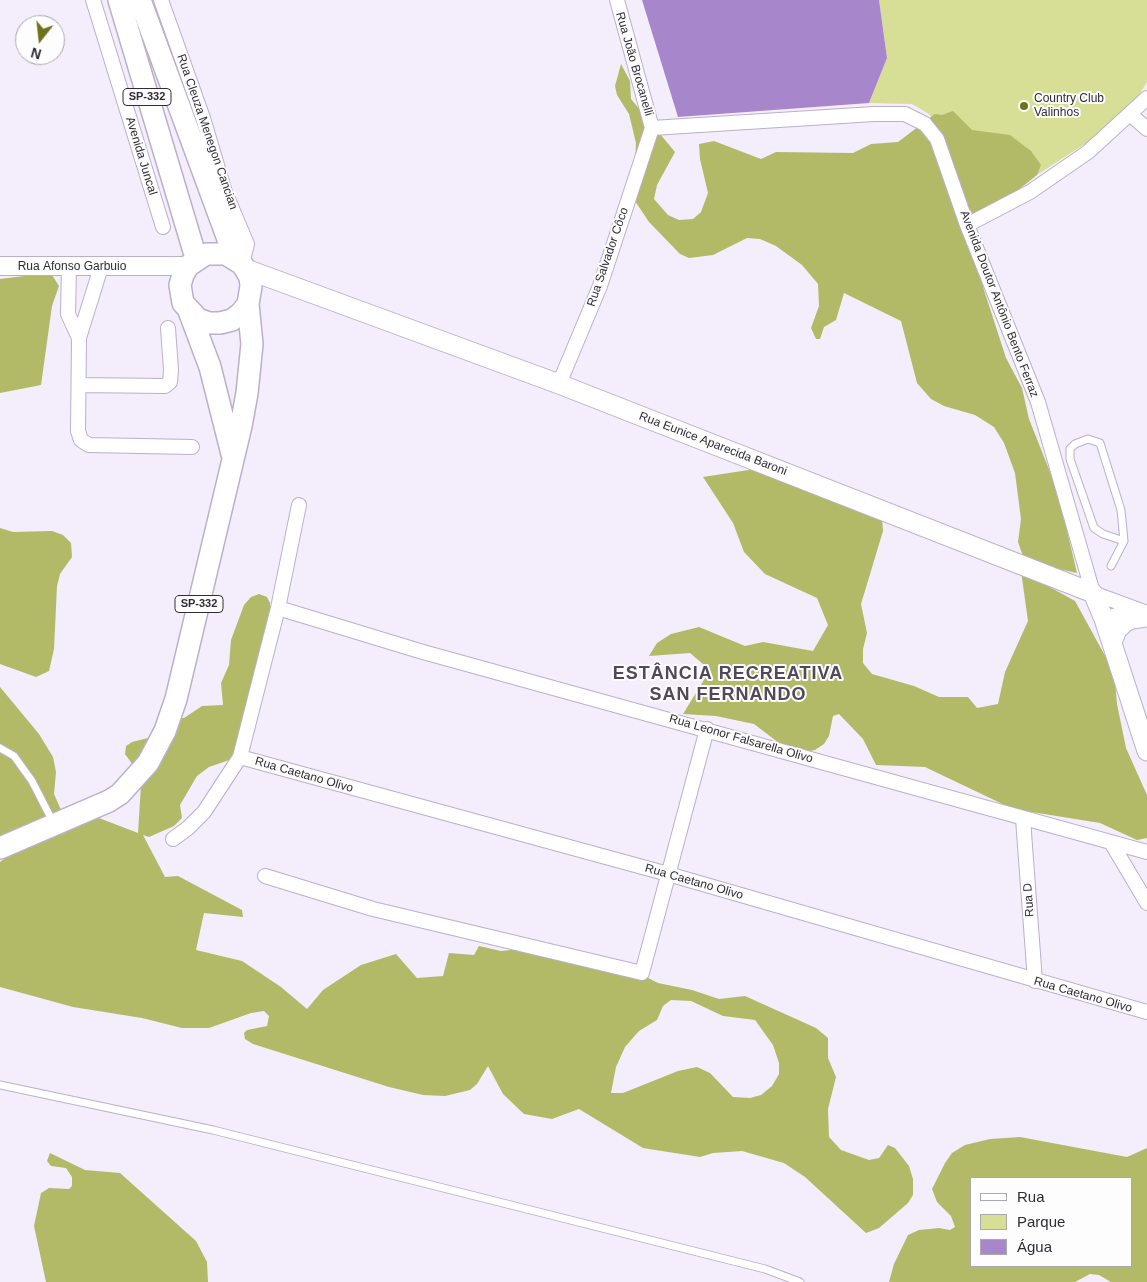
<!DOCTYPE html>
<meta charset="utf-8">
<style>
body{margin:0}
#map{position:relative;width:1147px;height:1282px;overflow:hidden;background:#f3edfc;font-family:Helvetica,sans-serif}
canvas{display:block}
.legend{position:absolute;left:970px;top:1177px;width:162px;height:90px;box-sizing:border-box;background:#fdfdfd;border:1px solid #aba9ad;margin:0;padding:6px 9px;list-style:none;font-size:15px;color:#302c36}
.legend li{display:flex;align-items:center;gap:10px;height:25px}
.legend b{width:25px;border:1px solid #aba9ad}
.north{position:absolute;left:15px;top:15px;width:50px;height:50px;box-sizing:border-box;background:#fdfdfd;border:1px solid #aba9ad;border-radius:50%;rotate:196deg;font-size:14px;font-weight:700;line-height:20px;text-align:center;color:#302c36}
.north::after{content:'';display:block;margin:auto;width:18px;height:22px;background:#6e731b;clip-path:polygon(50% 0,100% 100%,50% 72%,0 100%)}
</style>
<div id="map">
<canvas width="1147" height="1282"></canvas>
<ul class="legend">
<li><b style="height:6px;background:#fff"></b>Rua</li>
<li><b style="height:14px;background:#d7de95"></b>Parque</li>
<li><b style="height:14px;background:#a786cc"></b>Água</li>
</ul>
<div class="north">N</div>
</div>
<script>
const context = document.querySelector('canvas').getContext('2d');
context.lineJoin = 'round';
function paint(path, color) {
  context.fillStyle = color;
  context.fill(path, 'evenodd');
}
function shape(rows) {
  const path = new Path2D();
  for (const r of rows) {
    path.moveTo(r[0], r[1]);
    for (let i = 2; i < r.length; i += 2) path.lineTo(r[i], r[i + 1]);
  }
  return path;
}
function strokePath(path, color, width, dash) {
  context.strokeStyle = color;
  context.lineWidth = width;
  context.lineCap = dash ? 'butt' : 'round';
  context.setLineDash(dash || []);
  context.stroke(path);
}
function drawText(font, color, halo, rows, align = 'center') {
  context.font = font + ' Helvetica,sans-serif';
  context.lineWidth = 4;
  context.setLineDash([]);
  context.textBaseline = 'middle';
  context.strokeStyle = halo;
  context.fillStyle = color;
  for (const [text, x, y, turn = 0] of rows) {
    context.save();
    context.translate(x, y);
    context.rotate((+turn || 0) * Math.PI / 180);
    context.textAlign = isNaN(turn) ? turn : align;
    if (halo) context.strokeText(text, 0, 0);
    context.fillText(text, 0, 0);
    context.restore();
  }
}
paint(shape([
 [879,0,1147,0,1147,82,1131,108,1111,127,975,215,938,127,929,114,912,104,869,103,887,58]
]), '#d7de95');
paint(shape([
 [621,64,630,81,631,99,675,152,657,185,654,199,668,215,679,220,693,219,701,212,708,193,700,159,699,144,714,141,761,159,776,152,853,153,871,144,898,142,935,114,942,115,953,111,972,130,1010,135,1031,151,1041,165,1037,175,1017,191,977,212,971,222,970,235,984,290,1006,358,1022,388,1029,419,1058,492,1077,573,1025,562,1018,542,1021,519,1015,473,1004,443,994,427,975,415,944,406,931,399,917,383,901,321,844,293,836,320,824,327,820,339,816,339,811,328,819,306,818,284,802,265,776,246,760,239,747,238,713,255,689,258,680,254,649,222,633,198,636,143,629,114,617,95,615,86],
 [32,275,52,275,59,286,52,306,41,385,0,393,0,279],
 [755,469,882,517,883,531,861,604,867,633,863,649,863,663,872,674,914,686,939,697,968,697,977,708,998,704,1005,672,1028,621,1021,571,1075,601,1114,672,1117,704,1126,748,1147,795,1147,838,1137,840,1100,823,1013,809,925,767,876,765,863,739,839,714,833,716,829,736,824,744,815,750,805,752,779,743,754,724,716,716,683,714,710,670,690,653,649,656,657,643,671,634,699,627,745,646,763,642,813,651,828,625,817,598,765,574,744,552,733,523,703,477],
 [0,528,13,532,52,531,63,535,71,543,72,557,60,574,57,586,54,649,49,671,36,677,0,664],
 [259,594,267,597,270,603,270,646,235,758,209,767,197,776,180,805,182,818,174,826,149,837,143,835,165,877,178,876,242,910,243,917,204,913,196,950,242,961,281,987,307,1009,323,990,361,965,396,954,417,978,443,976,449,953,474,955,479,946,501,951,553,946,625,966,658,983,692,990,719,999,745,996,816,1028,828,1038,828,1058,836,1077,828,1109,829,1137,841,1150,869,1160,879,1158,888,1145,895,1148,909,1166,913,1179,913,1195,908,1203,879,1228,866,1233,805,1177,784,1163,742,1151,713,1153,700,1157,643,1148,579,1109,552,1119,524,1114,503,1094,488,1066,477,1084,470,1090,445,1096,423,1095,389,1087,253,1044,245,1039,244,1033,247,1030,267,1026,269,1016,264,1011,251,1013,209,1028,182,1028,142,1018,73,1007,0,987,0,862,9,855,99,818,138,833,141,785,138,772,125,754,126,746,132,742,148,738,158,719,184,718,202,706,223,705,221,683,229,665,231,640,244,605,251,597],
 [671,1000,691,1001,723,1016,755,1020,773,1045,779,1063,779,1074,772,1086,761,1095,750,1098,733,1097,710,1073,697,1067,678,1071,623,1093,611,1093,616,1067,625,1047,639,1031,657,1020,663,1006],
 [0,687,39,734,53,757,56,772,54,794,61,810,0,839],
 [1020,1137,1127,1157,1147,1148,1147,1282,1111,1282,1099,1275,1090,1274,1075,1282,889,1282,894,1264,908,1235,919,1230,939,1228,950,1230,955,1227,951,1216,937,1202,932,1189,945,1163,952,1153,965,1145,990,1139],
 [971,1178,1131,1178,1131,1266,971,1266],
 [50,1153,85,1170,120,1173,196,1241,207,1262,208,1282,46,1282,34,1226,41,1193,49,1188,69,1189,72,1186,72,1177,66,1168,51,1166,47,1161]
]), '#b2ba68');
paint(shape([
 [642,0,879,0,887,58,869,103,678,117]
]), '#a786cc');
const service = shape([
 [1111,566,1124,541,1121,510,1100,443,1088,439,1075,444,1070,449,1070,459,1094,528,1103,534,1124,541],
 [0,748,14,756,32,781,53,822],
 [0,1085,213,1130,765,1269,800,1282]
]);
const minor = shape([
 [93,0,163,227],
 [161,0,203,118,225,192,247,244,242,264],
 [617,0,652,128],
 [1131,115,1147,129],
 [652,128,874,114,905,114,925,124,937,139,967,225,1038,402,1093,593,1147,613],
 [967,225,1030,192,1088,152,1147,98],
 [69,267,68,314,79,338,101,267],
 [79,338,78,431,81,440,89,445,192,447],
 [559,384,600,286,652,128],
 [79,385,165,386,170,382,171,370,168,328],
 [278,608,423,652,1147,852],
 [1104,619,1136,609],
 [240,757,668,874,1147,1012],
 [1023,819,1035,981],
 [173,839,188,828,204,812,240,757,278,608,299,505],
 [1112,844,1147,903],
 [265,876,373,909,642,973,707,729]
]);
const tertiary = shape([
 [0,266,188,266]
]);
const secondary = shape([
 [246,269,559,384,1093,593,1104,619,1147,751],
 [1112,642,1117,630,1125,622,1132,619,1147,617]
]);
const primary = shape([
 [119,0,196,258],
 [140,0,235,258],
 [189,311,210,367,232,454],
 [0,848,109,801,120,794,148,763,165,731,176,699,241,426,247,393,252,344,248,304,251,286,250,277,242,264,226,254,206,254,188,266,183,275,180,285,183,303,198,319,209,323,220,323,232,320,241,313,248,304]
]);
strokePath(service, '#bbb0c9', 9);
strokePath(minor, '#bbb0c9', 16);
strokePath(tertiary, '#bbb0c9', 20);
strokePath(secondary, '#bbb0c9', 21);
strokePath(primary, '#bbb0c9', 24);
strokePath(service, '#fff', 7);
strokePath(minor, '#fff', 14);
strokePath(tertiary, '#fff', 18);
strokePath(secondary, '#fff', 19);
strokePath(primary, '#fff', 21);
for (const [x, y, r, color] of [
 [1024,106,5,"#6e731b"]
]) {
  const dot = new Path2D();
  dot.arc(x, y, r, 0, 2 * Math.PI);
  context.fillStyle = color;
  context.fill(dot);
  strokePath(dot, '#fdfdfd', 2);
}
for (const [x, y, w] of [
 [147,97,48],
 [199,604,48]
]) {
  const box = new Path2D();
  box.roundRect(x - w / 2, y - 8.5, w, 17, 4);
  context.fillStyle = '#fdfdfd';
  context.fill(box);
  strokePath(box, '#302c36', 1);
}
drawText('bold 11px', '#302c36', null, [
 ["SP-332",147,97],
 ["SP-332",199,604]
]);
drawText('12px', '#302c36', '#fdfdfd', [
 ["Rua João Brocanelli",634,64,74],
 ["Rua Cleuza Menegon Cancian",207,132,71],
 ["Avenida Juncal",141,156,73],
 ["Rua Salvador Côco",608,257,-71],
 ["Rua Afonso Garbuio",72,267],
 ["Avenida Doutor Antônio Bento Ferraz",999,304,69],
 ["Rua Eunice Aparecida Baroni",713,444,21],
 ["Rua Leonor Falsarella Olivo",741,739,16],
 ["Rua Caetano Olivo",304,775,16],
 ["Rua Caetano Olivo",694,882,16],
 ["Rua D",1029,900,-94],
 ["Rua Caetano Olivo",1083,995,16]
]);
drawText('12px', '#302c36', '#fdfdfd', [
 ["Country Club",1034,99],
 ["Valinhos",1034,113]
], 'left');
context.letterSpacing = '1px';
drawText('bold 18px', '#51485c', '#fdfdfd', [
 ["ESTÂNCIA RECREATIVA",728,674],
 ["SAN FERNANDO",728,695]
]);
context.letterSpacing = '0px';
</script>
